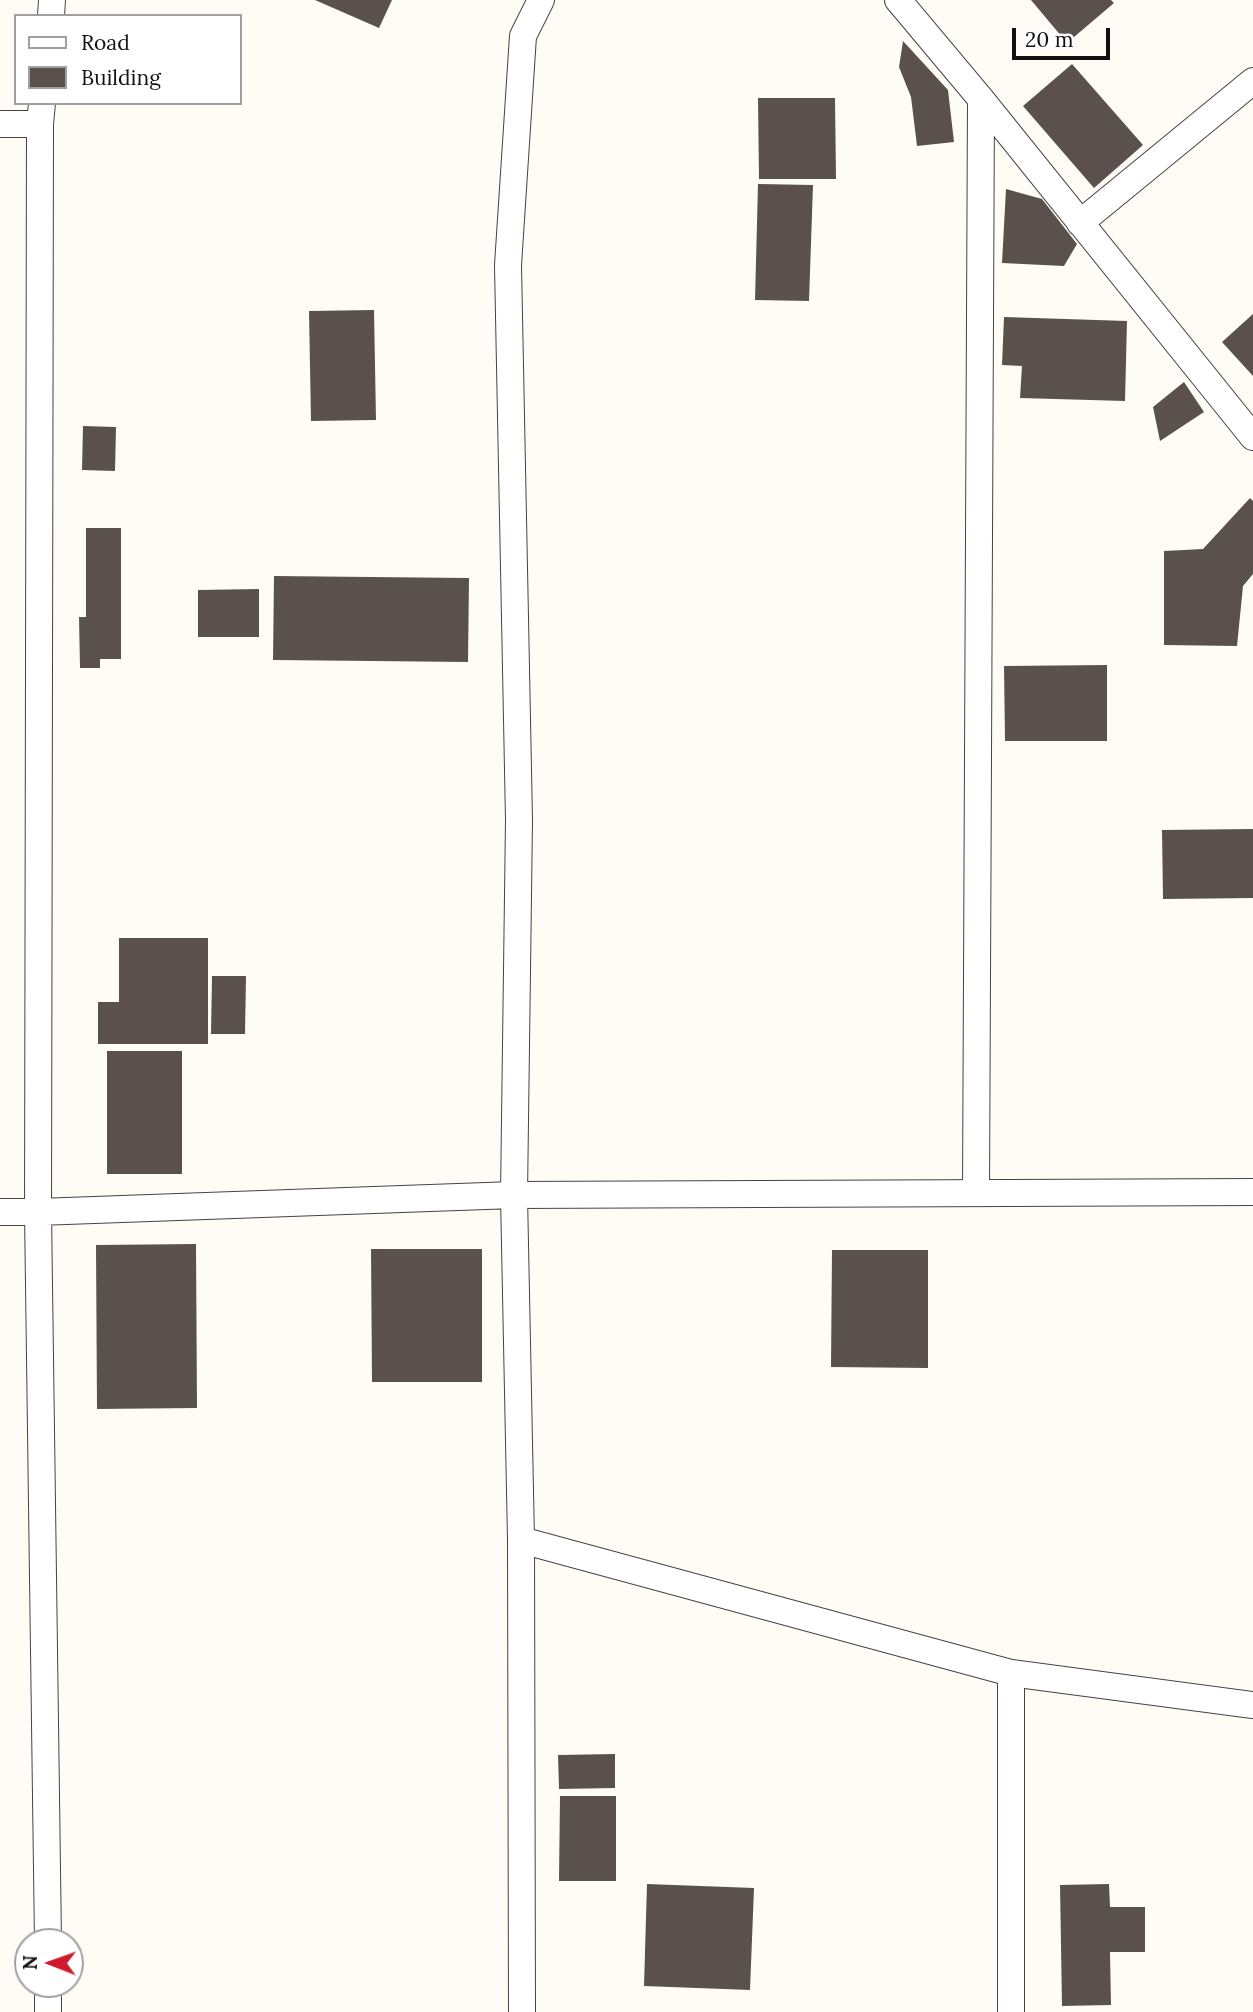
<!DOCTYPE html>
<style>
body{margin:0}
#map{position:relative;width:1253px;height:2012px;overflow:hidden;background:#fffcf5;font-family:Lora,serif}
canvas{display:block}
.legend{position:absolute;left:14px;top:14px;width:228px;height:91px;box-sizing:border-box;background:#fff;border:2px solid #a0a0a0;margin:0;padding:9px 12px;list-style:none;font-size:21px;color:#111}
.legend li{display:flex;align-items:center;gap:14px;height:35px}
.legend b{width:35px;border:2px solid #a0a0a0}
.north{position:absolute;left:14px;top:1928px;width:70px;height:70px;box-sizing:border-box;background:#fff;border:2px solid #a0a0a0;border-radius:50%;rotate:271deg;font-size:19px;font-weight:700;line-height:28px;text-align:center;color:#111}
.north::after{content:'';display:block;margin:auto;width:24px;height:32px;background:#d1192e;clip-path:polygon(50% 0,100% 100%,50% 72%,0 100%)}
.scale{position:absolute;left:1012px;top:28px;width:98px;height:32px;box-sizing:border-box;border:4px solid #111;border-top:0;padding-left:9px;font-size:21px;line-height:24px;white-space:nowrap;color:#111;-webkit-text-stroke:5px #fff;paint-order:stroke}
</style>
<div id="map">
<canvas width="1253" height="2012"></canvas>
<ul class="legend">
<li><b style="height:9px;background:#fff"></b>Road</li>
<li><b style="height:19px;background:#5b514c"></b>Building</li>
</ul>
<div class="north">N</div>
<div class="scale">20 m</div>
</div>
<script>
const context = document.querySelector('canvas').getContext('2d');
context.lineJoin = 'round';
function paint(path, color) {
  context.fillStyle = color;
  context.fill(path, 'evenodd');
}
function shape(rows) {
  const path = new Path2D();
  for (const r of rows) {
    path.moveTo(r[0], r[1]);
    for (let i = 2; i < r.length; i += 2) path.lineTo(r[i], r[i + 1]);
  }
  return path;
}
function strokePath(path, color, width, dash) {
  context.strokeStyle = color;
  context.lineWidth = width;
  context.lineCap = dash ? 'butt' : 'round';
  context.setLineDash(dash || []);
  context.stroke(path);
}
paint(shape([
 [315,0,392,0,379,28],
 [1031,0,1111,0,1114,3,1067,43],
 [903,41,948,90,954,142,917,146,911,97,899,67],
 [1072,64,1143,145,1094,188,1023,106],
 [758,98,835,98,836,179,759,179],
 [758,184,813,185,809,301,755,300],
 [1006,189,1042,199,1077,244,1064,266,1002,263],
 [374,310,376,420,311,421,309,311],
 [1253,314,1253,376,1222,342],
 [1004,317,1127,321,1125,401,1020,398,1022,366,1002,365],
 [1184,382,1204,412,1160,441,1153,407],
 [83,426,116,427,115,471,82,470],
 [1250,498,1253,501,1253,574,1243,586,1237,646,1164,645,1164,551,1203,549],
 [86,528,121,528,121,659,100,659,100,668,80,668,79,617,86,617],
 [274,576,469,578,468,662,273,660],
 [259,589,259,637,198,637,198,590],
 [1107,665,1107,741,1005,741,1004,666],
 [1253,829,1253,898,1163,899,1162,830],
 [119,938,208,938,208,1044,98,1044,98,1002,119,1002],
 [212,976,246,976,245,1034,211,1034],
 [107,1051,182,1051,182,1174,107,1174],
 [196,1244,197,1408,97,1409,96,1245],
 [371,1249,482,1249,482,1382,372,1382],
 [832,1250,928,1250,928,1368,831,1367],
 [615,1754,615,1788,559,1789,558,1755],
 [560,1796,616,1796,616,1881,559,1881],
 [647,1884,754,1888,750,1990,644,1986],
 [1109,1884,1110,1907,1145,1907,1145,1952,1110,1952,1111,2005,1062,2006,1060,1885]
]), '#5b514c');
const street = shape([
 [898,0,981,99,1253,437],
 [51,16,52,0],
 [42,103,40,124,38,1212,48,1942],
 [0,124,40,124],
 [1080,223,1253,81],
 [976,1193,981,99],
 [0,1212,38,1212,514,1195,1253,1192],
 [521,1540,1011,1673,1253,1705],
 [48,1984,48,2012],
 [522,2012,521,1540,514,1195,519,820,508,265,523,36,541,0],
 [1011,2012,1011,1673]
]);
strokePath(street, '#444', 28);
strokePath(street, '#fff', 26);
</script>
